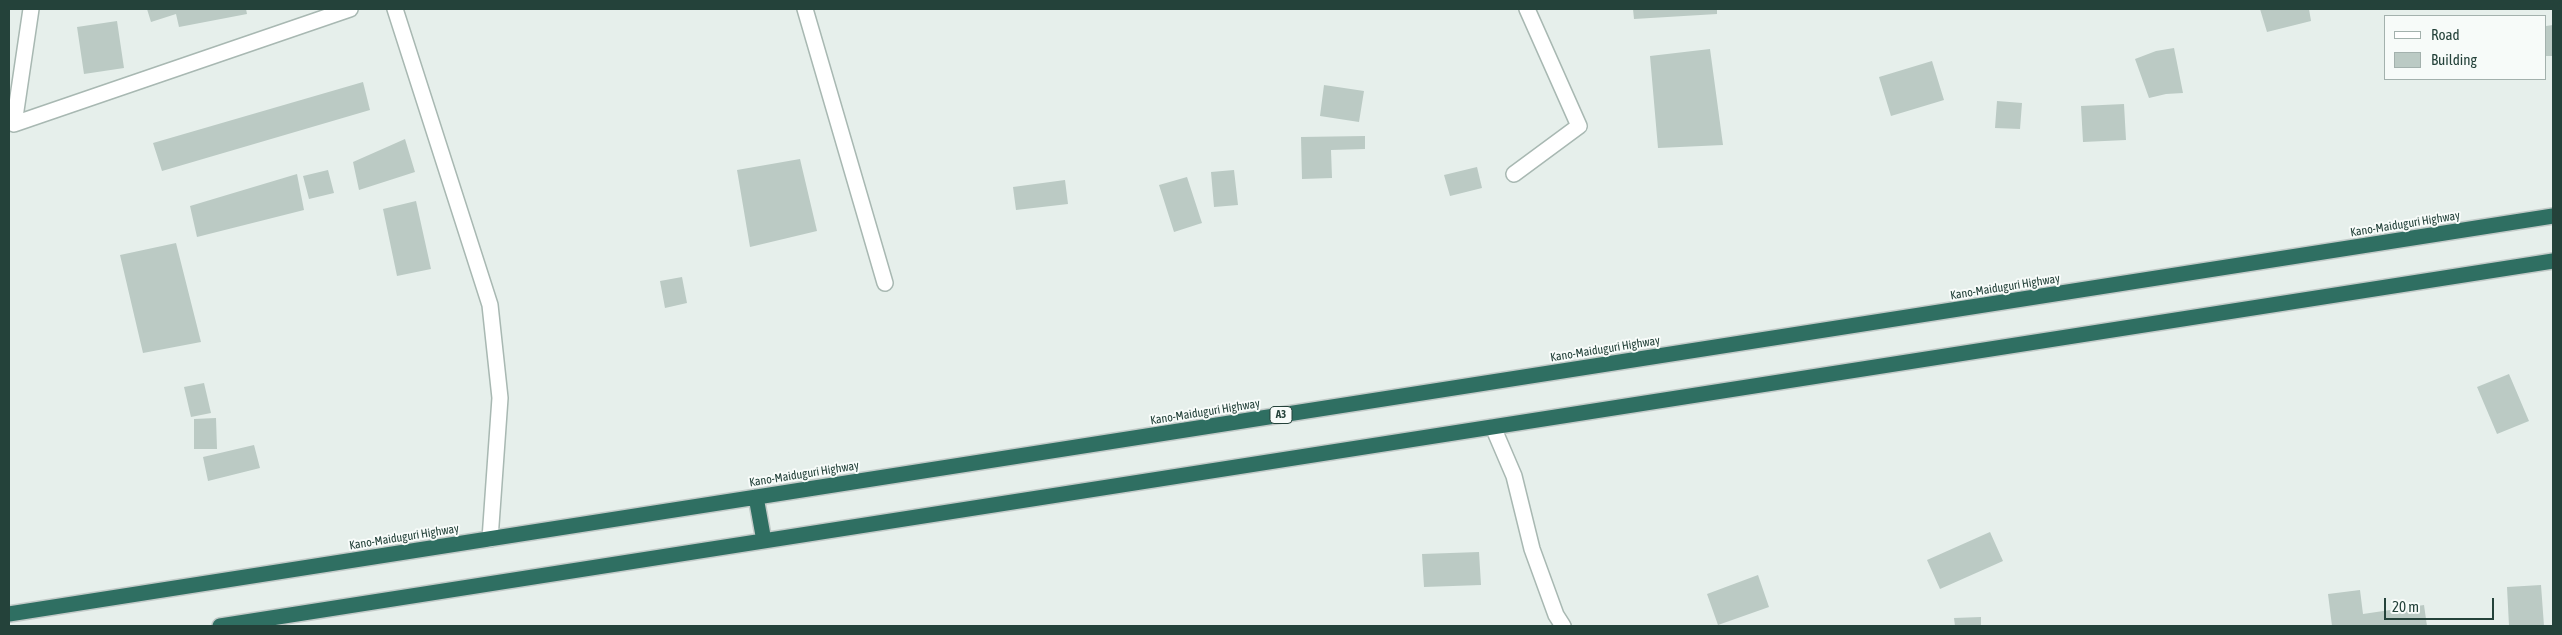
<!DOCTYPE html>
<style>
body{margin:0}
#map{position:relative;width:2562px;height:635px;overflow:hidden;background:#e6efeb;font-family:"Asap Condensed",sans-serif}
canvas{display:block}
.frame{position:absolute;inset:0;border:10px solid #24423a;pointer-events:none}
.legend{position:absolute;left:2384px;top:15px;width:162px;height:65px;box-sizing:border-box;background:#f7fbf9;border:1px solid #a3b1ad;margin:0;padding:6px 9px;list-style:none;font-size:15px;color:#24423a}
.legend li{display:flex;align-items:center;gap:10px;height:25px}
.legend b{width:25px;border:1px solid #a3b1ad}
.scale{position:absolute;left:2384px;top:598px;width:110px;height:22px;box-sizing:border-box;border:2px solid #24423a;border-top:0;padding-left:6px;font-size:15px;line-height:18px;white-space:nowrap;color:#24423a;-webkit-text-stroke:4px #f7fbf9;paint-order:stroke}
</style>
<div id="map">
<canvas width="2562" height="635"></canvas>
<div class="frame"></div>
<ul class="legend">
<li><b style="height:6px;background:#fff"></b>Road</li>
<li><b style="height:14px;background:#bbcac4"></b>Building</li>
</ul>
<div class="scale">20 m</div>
</div>
<script>
const context = document.querySelector('canvas').getContext('2d');
context.lineJoin = 'round';
function paint(path, color) {
  context.fillStyle = color;
  context.fill(path, 'evenodd');
}
function shape(rows) {
  const path = new Path2D();
  for (const r of rows) {
    path.moveTo(r[0], r[1]);
    for (let i = 2; i < r.length; i += 2) path.lineTo(r[i], r[i + 1]);
  }
  return path;
}
function strokePath(path, color, width, dash) {
  context.strokeStyle = color;
  context.lineWidth = width;
  context.lineCap = dash ? 'butt' : 'round';
  context.setLineDash(dash || []);
  context.stroke(path);
}
function drawText(font, color, halo, rows, align = 'center') {
  context.font = font + ' "Asap Condensed",sans-serif';
  context.lineWidth = 4;
  context.setLineDash([]);
  context.textBaseline = 'middle';
  context.strokeStyle = halo;
  context.fillStyle = color;
  for (const [text, x, y, turn = 0] of rows) {
    context.save();
    context.translate(x, y);
    context.rotate((+turn || 0) * Math.PI / 180);
    context.textAlign = isNaN(turn) ? turn : align;
    if (halo) context.strokeText(text, 0, 0);
    context.fillText(text, 0, 0);
    context.restore();
  }
}
paint(shape([
 [147,9,246,9,247,14,179,27,176,14,151,22],
 [1633,9,1717,9,1717,14,1634,19],
 [2260,9,2309,9,2311,21,2267,32],
 [117,21,124,68,84,74,77,27],
 [2553,25,2553,56,2546,56,2546,26],
 [2174,48,2183,93,2166,94,2149,98,2135,59,2156,51],
 [1710,49,1723,145,1658,148,1650,56],
 [1932,61,1944,100,1891,116,1879,77],
 [363,82,370,110,162,171,153,143],
 [1324,85,1364,91,1359,122,1320,116],
 [1997,101,2022,103,2020,129,1995,128],
 [2124,104,2126,140,2083,142,2081,106],
 [1365,136,1365,149,1331,150,1332,178,1302,179,1301,137],
 [405,139,415,172,359,190,353,162],
 [800,159,817,231,750,247,737,170],
 [1477,167,1482,188,1450,196,1444,175],
 [328,170,334,193,309,199,303,176],
 [1234,170,1238,205,1214,207,1211,172],
 [297,174,304,210,197,237,190,206],
 [1187,177,1202,223,1174,232,1159,185],
 [1065,180,1068,204,1016,210,1013,187],
 [416,201,431,269,397,276,383,209],
 [176,243,201,342,143,353,120,255],
 [682,277,687,303,665,308,660,281],
 [2509,374,2529,421,2497,434,2477,387],
 [204,383,211,413,191,417,184,387],
 [216,418,217,449,194,449,194,419],
 [254,445,260,468,208,481,203,457],
 [1990,532,2003,561,1940,589,1927,560],
 [1479,552,1481,585,1424,587,1422,554],
 [1758,575,1769,607,1718,625,1707,594],
 [2541,585,2544,626,2509,626,2507,587],
 [2360,590,2363,614,2424,605,2427,626,2332,626,2328,594],
 [1981,617,1981,626,1955,626,1954,618]
]), '#bbcac4');
const minor = shape([
 [31,9,14,124,350,9],
 [395,9,490,305,500,398,490,539],
 [805,9,885,283],
 [1514,174,1579,126,1527,9],
 [1493,427,1514,476,1532,549,1556,615,1563,626]
]);
const highway = shape([
 [756,497,764,541],
 [9,614,2553,216],
 [220,626,2553,261]
]);
strokePath(minor, '#a8b8b2', 18);
strokePath(highway, '#c2cac8', 18);
strokePath(minor, '#fff', 15);
strokePath(highway, '#2f6f62', 15);
for (const [x, y, w] of [
 [1281,415,22]
]) {
  const box = new Path2D();
  box.roundRect(x - w / 2, y - 8.5, w, 17, 4);
  context.fillStyle = '#f7fbf9';
  context.fill(box);
  strokePath(box, '#24423a', 1);
}
drawText('bold 11px', '#24423a', null, [
 ["A3",1281,415]
]);
drawText('12px', '#24423a', '#f7fbf9', [
 ["Kano-Maiduguri Highway",2405,224,-9],
 ["Kano-Maiduguri Highway",2005,287,-9],
 ["Kano-Maiduguri Highway",1605,349,-9],
 ["Kano-Maiduguri Highway",1205,412,-9],
 ["Kano-Maiduguri Highway",804,474,-9],
 ["Kano-Maiduguri Highway",404,537,-9]
]);
</script>
